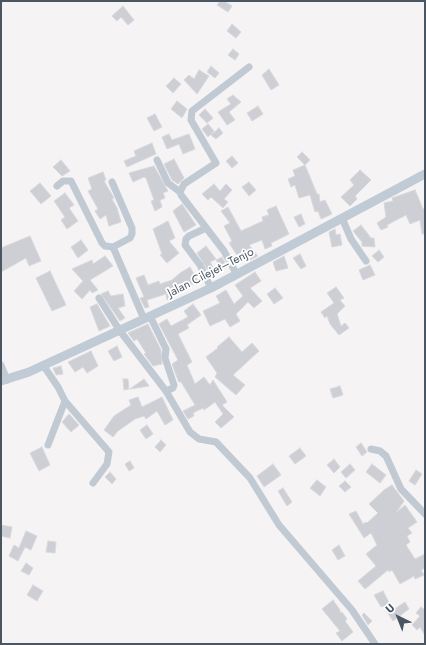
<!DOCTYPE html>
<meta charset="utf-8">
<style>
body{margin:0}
#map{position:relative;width:426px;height:645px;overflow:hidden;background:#f5f3f3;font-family:Jost,sans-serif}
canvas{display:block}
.frame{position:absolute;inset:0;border:2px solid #4a5661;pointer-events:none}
.north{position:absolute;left:378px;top:597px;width:40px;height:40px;-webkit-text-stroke:3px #fff;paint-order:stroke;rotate:317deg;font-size:11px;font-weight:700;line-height:16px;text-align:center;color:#4a5661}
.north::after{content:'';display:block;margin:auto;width:14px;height:18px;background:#4a5661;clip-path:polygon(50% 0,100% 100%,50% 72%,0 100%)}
</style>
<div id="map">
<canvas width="426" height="645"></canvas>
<div class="frame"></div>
<div class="north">U</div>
</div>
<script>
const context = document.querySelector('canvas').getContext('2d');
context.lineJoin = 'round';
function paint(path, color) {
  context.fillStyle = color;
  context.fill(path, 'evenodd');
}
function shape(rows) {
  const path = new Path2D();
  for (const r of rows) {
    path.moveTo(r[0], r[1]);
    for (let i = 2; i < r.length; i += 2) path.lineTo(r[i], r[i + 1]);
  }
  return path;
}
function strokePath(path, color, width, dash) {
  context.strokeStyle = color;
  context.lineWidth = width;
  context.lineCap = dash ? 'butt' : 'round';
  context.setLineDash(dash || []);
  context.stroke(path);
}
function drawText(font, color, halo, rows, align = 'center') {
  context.font = font + ' Jost,sans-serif';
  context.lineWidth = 3.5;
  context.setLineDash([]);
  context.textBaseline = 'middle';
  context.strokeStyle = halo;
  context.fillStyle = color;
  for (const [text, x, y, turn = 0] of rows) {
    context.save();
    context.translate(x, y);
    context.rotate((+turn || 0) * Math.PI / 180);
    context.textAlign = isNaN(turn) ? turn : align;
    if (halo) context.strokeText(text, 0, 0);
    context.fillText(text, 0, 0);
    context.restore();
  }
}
const building = shape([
 [220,1,224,1,232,6,228,12,217,5,220,1],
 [123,6,134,20,128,25,121,17,117,21,112,16,123,6],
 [232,24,241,32,236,38,227,31,232,24],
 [233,49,239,54,235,60,228,55,233,49],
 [211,66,219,73,215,78,207,72,211,66],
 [269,69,279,85,271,90,262,75,269,69],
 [199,70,209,76,197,94,184,80,189,75,194,79,199,70],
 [174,78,181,84,173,93,166,86,174,78],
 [233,95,241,102,229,112,235,120,227,125,218,112,231,104,227,99,233,95],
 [177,101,187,109,182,118,171,109,177,101],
 [258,106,263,114,252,121,247,113,258,106],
 [205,109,213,118,207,123,199,115,205,109],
 [155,114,162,127,154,131,147,118,155,114],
 [208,124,214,131,208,137,202,129,208,124],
 [219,128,223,133,216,139,211,135,219,128],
 [169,134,172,140,189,134,195,149,183,154,179,144,167,149,162,137,169,134],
 [152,143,156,154,127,167,124,161,136,156,134,151,152,143],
 [302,152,310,160,305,165,297,157,302,152],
 [232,156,238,163,232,168,226,161,232,156],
 [174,159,184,178,178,184,172,180,164,164,174,159],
 [61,160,70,171,62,176,53,167,61,160],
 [305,165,317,194,319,194,320,202,325,200,332,214,321,219,318,211,315,212,310,195,299,198,295,185,291,187,288,179,295,176,293,170,305,165],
 [154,166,168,191,163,193,165,198,160,200,162,207,155,211,151,201,154,200,146,178,144,177,133,182,129,173,154,166],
 [360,170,371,180,355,196,357,199,350,206,341,197,354,185,350,180,360,170],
 [103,172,106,180,104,181,114,198,112,199,117,208,121,222,109,226,106,215,100,219,95,211,98,209,88,191,92,189,88,178,103,172],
 [249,182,256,190,249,196,242,187,249,182],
 [40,183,51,196,41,204,30,191,40,183],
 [214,184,220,191,226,184,232,190,224,199,228,202,223,208,211,197,208,200,202,194,214,184],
 [415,190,423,209,425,208,425,234,422,234,420,220,410,224,406,215,387,225,388,227,381,230,377,223,386,217,384,203,393,201,392,198,415,190],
 [65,193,74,205,69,208,78,221,67,229,61,220,65,217,54,201,65,193],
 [182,204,196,225,184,232,173,211,182,204],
 [276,206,289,234,271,243,272,246,265,249,262,240,249,245,258,256,250,260,243,251,237,255,229,243,232,241,224,226,230,223,221,211,228,207,241,231,263,221,262,217,269,215,267,210,276,206],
 [301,214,305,224,299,227,294,217,301,214],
 [168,221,175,238,169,241,179,253,167,263,160,255,162,254,153,229,168,221],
 [361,225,371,238,374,238,375,247,362,246,362,242,353,231,361,225],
 [335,229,336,235,340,234,342,245,332,247,329,232,335,229],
 [30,236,41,261,29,266,26,258,1,272,1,248,30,236],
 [81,240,88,250,78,258,71,247,81,240],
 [206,246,216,259,210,262,215,270,210,274,197,253,206,246],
 [379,250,384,257,378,262,372,256,379,250],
 [300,254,306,266,301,269,293,258,300,254],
 [105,256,113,266,90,280,98,290,92,293,90,290,82,299,74,291,83,281,72,269,92,260,93,264,105,256],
 [284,256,288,268,276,271,273,262,284,256],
 [222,257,227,267,223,269,216,260,222,257],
 [370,265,375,275,363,280,359,270,370,265],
 [190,267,198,281,167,300,166,294,147,300,149,307,145,308,140,298,144,297,136,278,144,275,148,285,159,281,160,284,172,280,180,273,190,267],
 [50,271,66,305,52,311,36,278,50,271],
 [255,272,261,281,250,288,262,301,254,308,248,302,236,314,240,321,230,327,225,319,210,326,203,311,220,303,216,296,226,290,234,304,243,296,235,285,255,272],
 [336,287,344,298,340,300,345,306,337,314,341,326,345,323,349,328,339,335,330,324,327,316,325,318,321,312,334,303,327,293,336,287],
 [275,288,283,298,274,304,267,294,275,288],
 [108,291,111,296,123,294,125,306,118,308,125,318,120,321,101,294,108,291],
 [97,304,110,326,99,331,90,307,97,304],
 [193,304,201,315,187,325,189,328,178,334,192,362,187,365,195,384,204,377,210,385,213,380,227,402,222,405,234,417,221,428,215,422,223,414,215,402,204,410,203,408,193,413,194,416,188,419,183,411,195,405,181,382,179,382,178,380,172,364,178,360,159,324,167,319,171,326,188,317,184,311,193,304],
 [148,324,161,350,162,364,153,366,144,354,146,353,137,339,134,341,128,333,148,324],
 [229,337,242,352,252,343,259,351,233,375,245,385,236,395,215,377,217,373,206,357,218,348,217,347,229,337],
 [117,346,122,357,114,361,108,351,117,346],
 [91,351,98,366,87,373,83,367,75,372,68,362,91,351],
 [61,366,63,374,56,375,53,368,61,366],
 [123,379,128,379,129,389,124,390,123,379],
 [144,379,149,386,130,389,144,379],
 [340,386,343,395,333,398,330,389,340,386],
 [138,397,142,407,162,397,173,420,165,425,157,411,146,419,144,416,135,419,118,431,113,437,104,430,114,416,131,405,129,400,138,397],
 [69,414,79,425,71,432,62,422,69,414],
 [147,425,153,434,146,439,140,430,147,425],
 [161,440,166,445,160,452,155,447,161,440],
 [361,443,367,452,362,456,356,447,361,443],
 [42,447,50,465,39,471,30,453,42,447],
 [300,448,306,456,295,464,289,456,300,448],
 [334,459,340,467,334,473,327,465,334,459],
 [130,461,134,468,129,471,125,464,130,461],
 [273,464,281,475,264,487,257,476,273,464],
 [350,464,355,470,346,478,341,472,350,464],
 [372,464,386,475,380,483,366,472,372,464],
 [416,470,422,474,415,485,409,481,416,470],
 [110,472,116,479,112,484,105,477,110,472],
 [317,480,326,487,320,496,310,488,317,480],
 [345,481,351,487,345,492,339,486,345,481],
 [392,485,404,501,396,513,405,505,417,522,408,528,412,533,407,536,410,542,406,545,415,559,425,554,425,568,421,570,424,575,415,579,414,576,400,584,392,570,389,572,388,570,365,589,358,581,376,566,366,554,377,545,371,533,364,538,349,514,356,511,363,524,366,522,367,523,378,513,369,504,384,490,392,485],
 [283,488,292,502,287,506,278,491,283,488],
 [1,525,12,527,10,538,1,536,1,525],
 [26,531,37,536,31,550,25,547,18,561,9,556,14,545,19,548,26,531],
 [48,541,56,542,55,553,46,552,48,541],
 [339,545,345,556,338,560,332,550,339,545],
 [26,563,33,568,29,575,21,571,26,563],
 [33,585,43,591,37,601,27,595,33,585],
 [383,591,393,610,405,602,409,609,393,621,383,606,381,607,374,595,383,591],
 [333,600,340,610,340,613,342,612,347,619,345,621,353,632,342,641,336,633,340,631,322,609,333,600],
 [421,607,425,610,425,636,420,627,417,630,412,625,420,616,416,613,421,607],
 [364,613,372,621,368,625,362,615,364,613]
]);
paint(building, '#cdcfd5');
strokePath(building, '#d7d9de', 1);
strokePath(shape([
 [157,160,168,183,180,192],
 [112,182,132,228,132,234,130,238,113,247,144,319],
 [57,186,63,181,71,181,102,243,105,246,113,247],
 [342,218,351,239,366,261],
 [206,228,189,236,186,239,185,245,200,265,211,288],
 [237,275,224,251,181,195,180,192,184,184,216,163,191,120,192,111,249,67],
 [99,298,120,331,166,391],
 [150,316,166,349,165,358,174,385,173,388,166,391,190,432,199,439,216,442,250,478,279,525,352,610,375,644],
 [1,365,7,380],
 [43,365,58,387,65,401,109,452,107,464,93,483],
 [48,445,65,401],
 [371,449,380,451,386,456,401,489,425,514]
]), '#c1cad2', 7);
strokePath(shape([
 [1,381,29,372,211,288,425,174]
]), '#c1cbd6', 9);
drawText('12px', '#4a5661', '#fff', [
 ["Jalan Cilejet–Tenjo",211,273,-27]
]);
</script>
